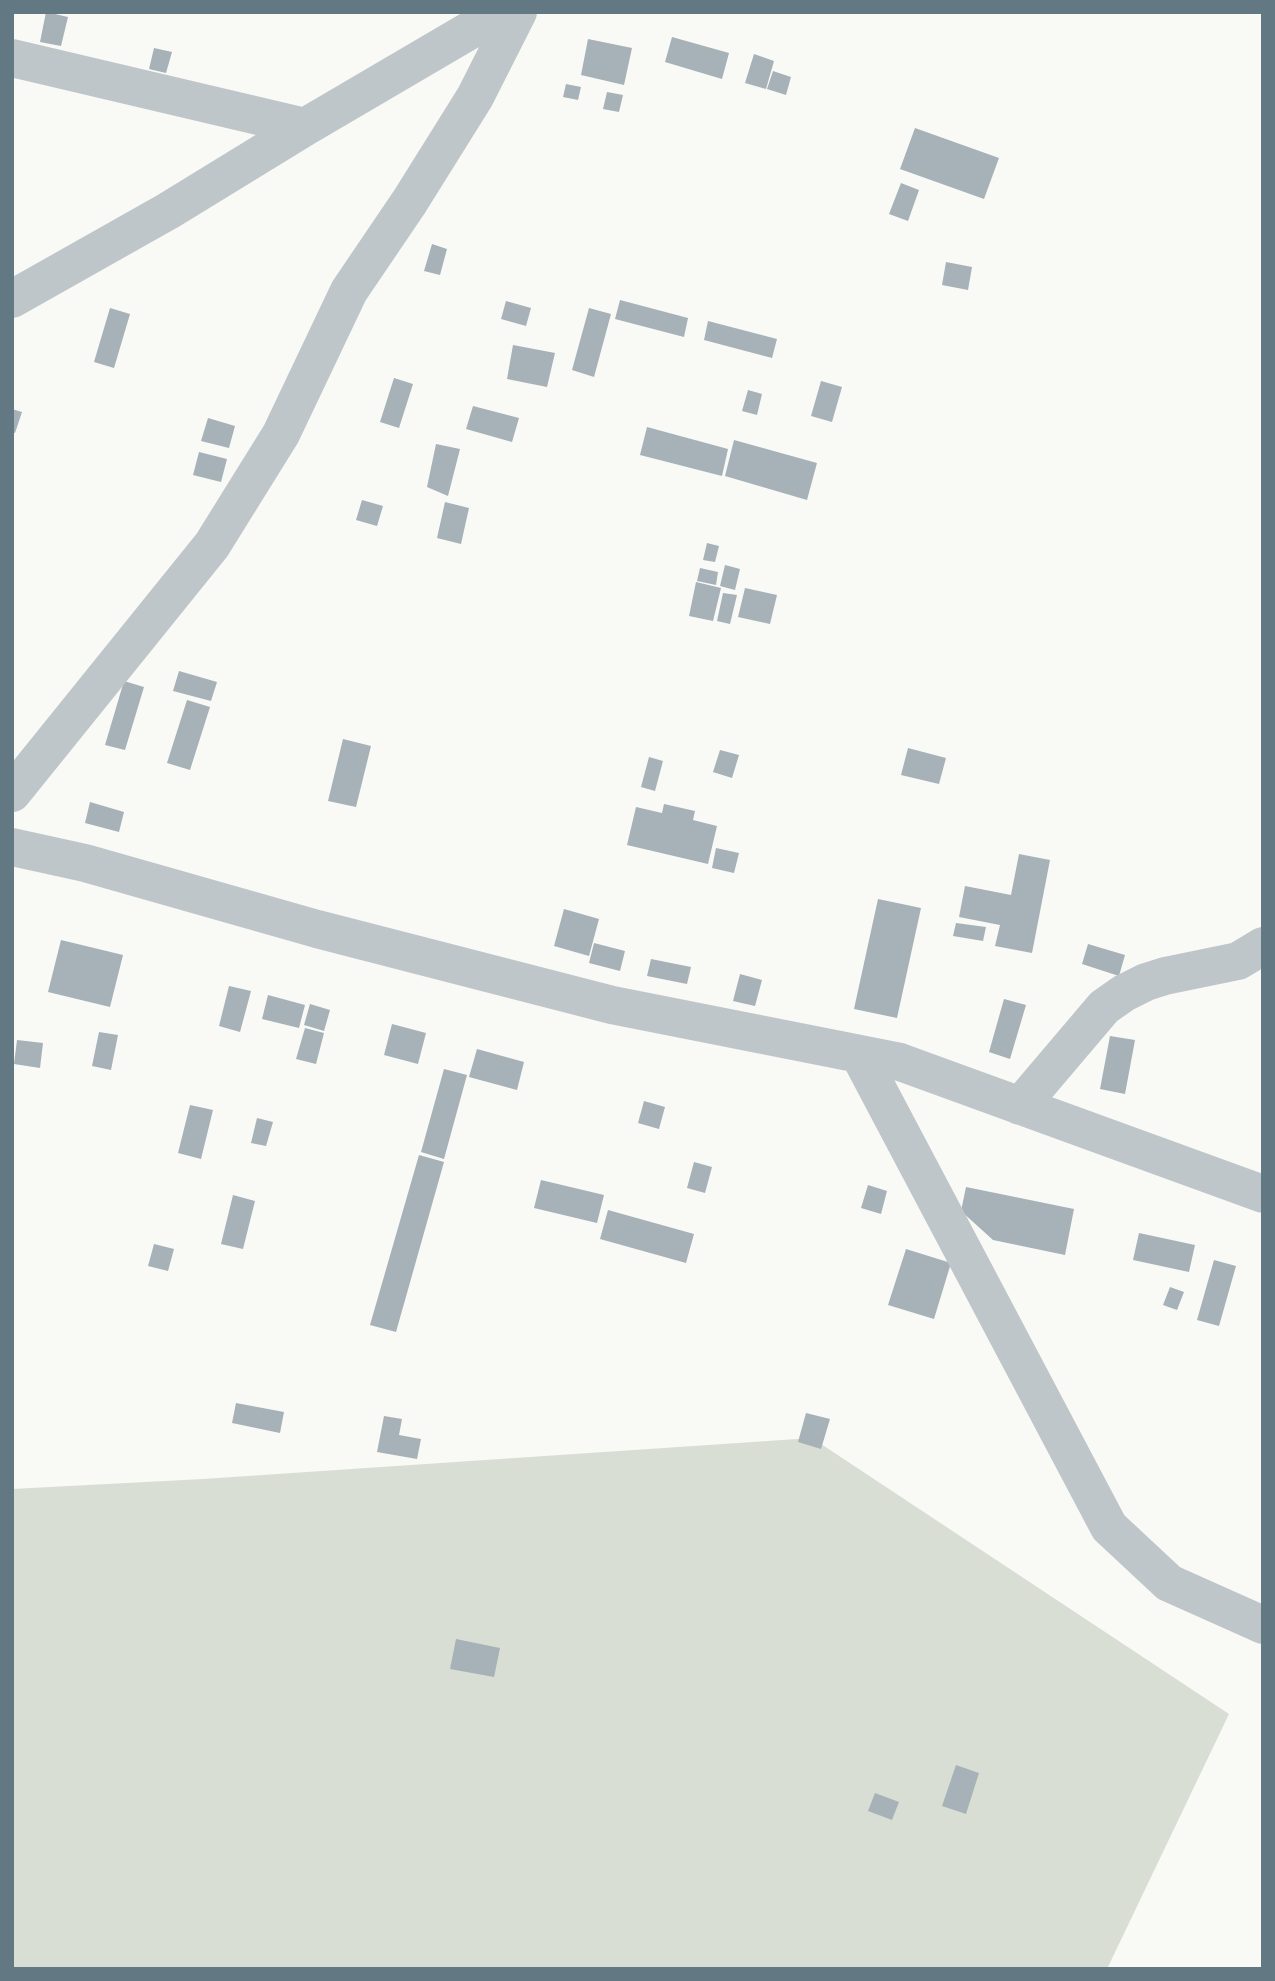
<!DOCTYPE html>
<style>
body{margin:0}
#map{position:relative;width:1275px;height:1981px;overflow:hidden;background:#f9f9f6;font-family:Montserrat,sans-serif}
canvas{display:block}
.frame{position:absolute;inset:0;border:14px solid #627984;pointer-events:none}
</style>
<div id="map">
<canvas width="1275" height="1981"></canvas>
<div class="frame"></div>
</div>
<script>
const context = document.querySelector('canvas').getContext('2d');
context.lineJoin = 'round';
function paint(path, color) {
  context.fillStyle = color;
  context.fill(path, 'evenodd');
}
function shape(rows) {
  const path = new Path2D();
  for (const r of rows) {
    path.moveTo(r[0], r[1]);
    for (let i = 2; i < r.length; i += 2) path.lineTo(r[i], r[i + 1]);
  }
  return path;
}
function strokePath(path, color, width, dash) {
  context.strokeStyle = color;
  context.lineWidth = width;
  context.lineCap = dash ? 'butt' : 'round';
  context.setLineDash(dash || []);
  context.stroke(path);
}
paint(shape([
 [812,1438,1229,1714,1107,1969,12,1969,12,1489,203,1479]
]), '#d9ded5');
paint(shape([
 [46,12,68,17,61,46,40,42],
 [672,37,729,53,722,79,665,62],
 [588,39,632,48,624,85,581,75],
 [154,48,172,52,166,73,149,69],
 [754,54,774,61,766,89,745,83],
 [773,71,791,77,786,95,767,89],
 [566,84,581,87,578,100,563,97],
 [607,92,623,95,619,112,603,109],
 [915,128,999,158,984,199,900,169],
 [901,183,919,190,908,221,889,214],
 [432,244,447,249,440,275,424,271],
 [946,262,972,267,968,290,942,285],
 [620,300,688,318,684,337,615,319],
 [506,301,531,308,526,326,501,319],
 [110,308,130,314,114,368,94,362],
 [589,308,611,314,594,377,572,370],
 [708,321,777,339,772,358,704,340],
 [513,345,555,353,547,387,507,379],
 [394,378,413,384,399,428,380,422],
 [821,381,842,387,832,422,811,416],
 [748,390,762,394,757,415,742,411],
 [473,406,519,418,512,442,466,429],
 [12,409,22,412,15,433,12,432],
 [208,418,235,426,229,448,201,441],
 [647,427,728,449,722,476,640,455],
 [734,440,817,463,807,500,725,476],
 [436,444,460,449,448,496,427,487],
 [199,452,227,459,221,482,193,475],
 [362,500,383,506,377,526,356,520],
 [445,502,469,508,461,544,437,538],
 [707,543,719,546,715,562,703,560],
 [725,565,740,569,735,590,720,586],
 [700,568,718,572,716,585,697,581],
 [696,582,721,588,713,621,689,616],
 [745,588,777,595,770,624,738,617],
 [723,593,737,595,730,624,717,621],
 [179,671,217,682,211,701,173,691],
 [124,681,144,687,125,750,105,745],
 [187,700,210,707,190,770,167,763],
 [343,739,371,746,356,807,328,801],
 [908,748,946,758,939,784,901,775],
 [720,750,739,755,732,778,713,772],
 [649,757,663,761,655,791,641,787],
 [90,802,124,812,119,832,85,823],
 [664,804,695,811,693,820,717,826,708,864,627,845,636,807,662,813],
 [716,848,739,853,734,873,712,868],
 [1019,854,1050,860,1032,953,995,946,1000,925,959,917,965,886,1011,895],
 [878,899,921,908,897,1018,854,1009],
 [564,909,599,919,589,956,554,946],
 [956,923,986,927,983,941,953,936],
 [61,940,123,955,110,1007,48,992],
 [594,943,625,951,620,971,589,963],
 [1088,944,1125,955,1119,976,1082,964],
 [651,959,691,967,687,984,647,976],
 [740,974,762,980,755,1006,733,1001],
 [229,986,251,991,240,1032,219,1026],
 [268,995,305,1005,299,1028,262,1019],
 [1004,999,1026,1005,1010,1059,989,1052],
 [310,1004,330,1010,324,1031,304,1025],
 [392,1024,426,1033,418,1064,384,1055],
 [305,1028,324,1033,316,1064,296,1059],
 [99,1032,118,1035,111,1070,92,1066],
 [1110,1036,1135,1040,1125,1094,1100,1089],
 [17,1040,43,1043,40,1068,14,1064],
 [477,1049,524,1062,517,1090,469,1077],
 [444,1069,467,1075,444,1159,421,1152],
 [644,1101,665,1107,659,1129,638,1123],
 [190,1105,213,1110,201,1159,178,1153],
 [257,1118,273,1122,266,1146,251,1143],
 [419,1155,444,1162,396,1332,370,1325],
 [694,1162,712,1167,705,1193,687,1188],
 [541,1180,604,1195,597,1223,534,1208],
 [868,1185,887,1191,881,1214,861,1208],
 [966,1187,1074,1209,1065,1255,993,1240,961,1211],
 [233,1195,255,1201,243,1249,221,1244],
 [608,1210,694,1234,686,1263,600,1239],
 [1139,1233,1195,1245,1189,1272,1133,1260],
 [154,1244,174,1249,168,1271,148,1266],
 [906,1249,951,1263,934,1319,888,1305],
 [1214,1260,1236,1266,1219,1326,1197,1320],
 [1170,1287,1184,1292,1177,1310,1163,1305],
 [236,1403,284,1412,280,1433,232,1423],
 [806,1413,830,1419,821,1449,798,1442],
 [384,1416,402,1419,399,1435,421,1439,417,1459,377,1452],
 [456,1639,500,1648,494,1677,450,1669],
 [956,1765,979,1773,966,1814,942,1806],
 [875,1793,899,1802,892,1820,868,1811]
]), '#a6b2b7');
strokePath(shape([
 [12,58,305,127],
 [12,299,168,211,305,127,501,12],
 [12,793,212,545,281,434,349,291,410,201,475,97,518,12],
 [12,847,85,863,317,929,612,1005,900,1062,1263,1194],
 [859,1054,1109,1527,1169,1583,1263,1625],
 [1020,1106,1104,1007,1124,993,1146,982,1165,976,1238,961,1263,946]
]), '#bfc6c9', 38);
</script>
